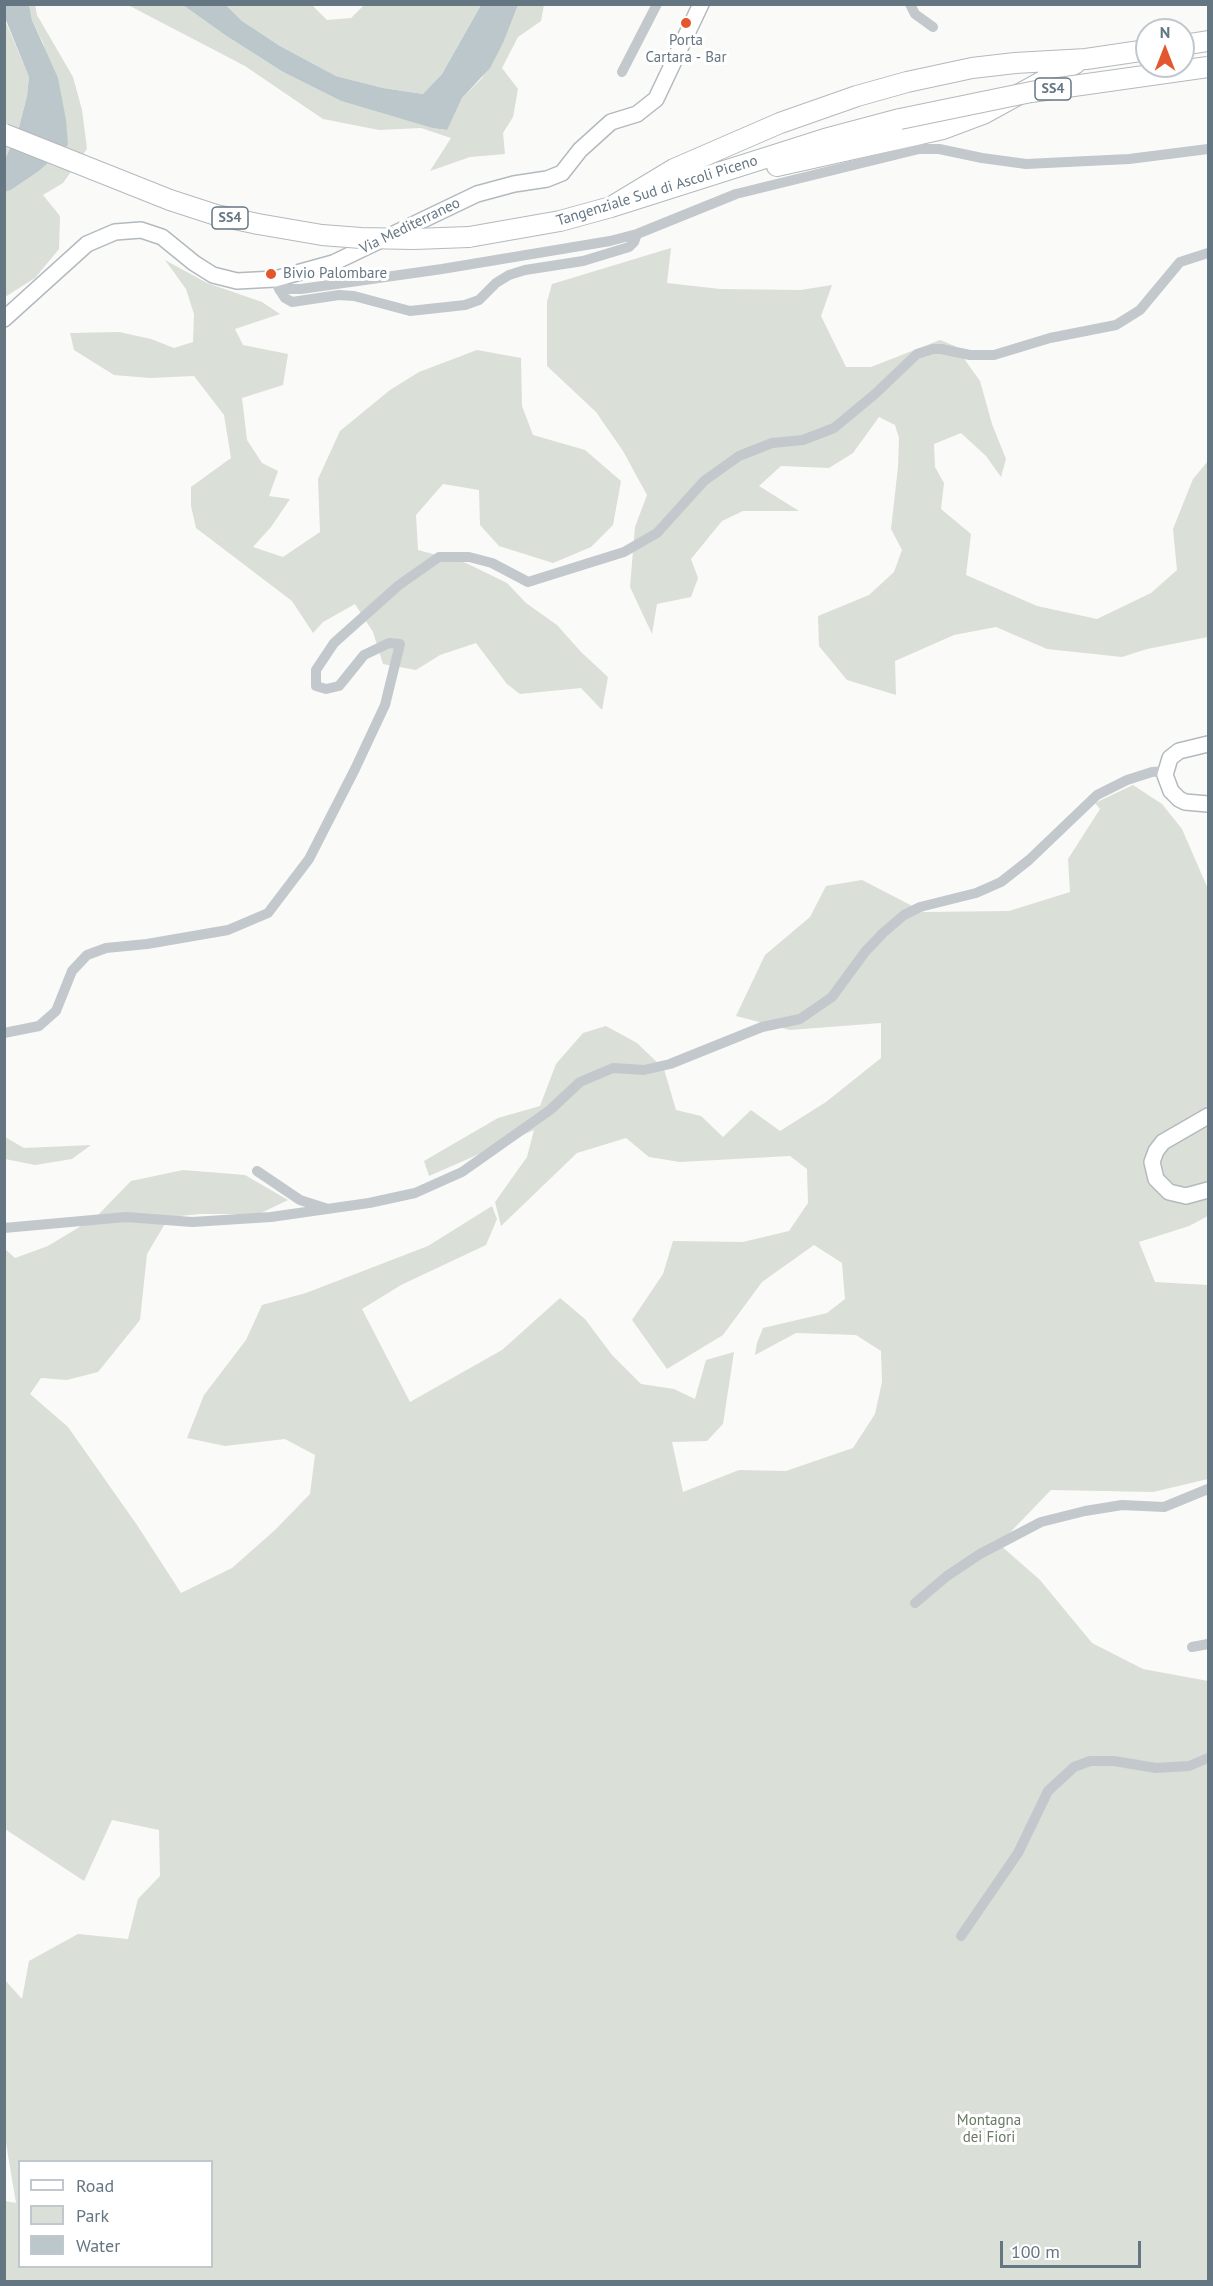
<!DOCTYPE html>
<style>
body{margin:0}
#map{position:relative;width:1213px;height:2286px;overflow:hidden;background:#fafaf8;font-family:"PT Sans",sans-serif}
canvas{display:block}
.frame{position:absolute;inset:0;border:6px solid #657683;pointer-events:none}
.legend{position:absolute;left:18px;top:2160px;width:195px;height:108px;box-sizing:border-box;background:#fff;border:2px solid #c1c8cd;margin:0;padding:8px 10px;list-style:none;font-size:18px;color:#657683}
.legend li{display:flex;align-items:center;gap:12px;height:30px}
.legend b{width:30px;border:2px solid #c1c8cd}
.north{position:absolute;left:1135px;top:18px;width:60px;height:60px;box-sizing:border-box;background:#fff;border:2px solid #c1c8cd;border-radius:50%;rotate:0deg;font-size:16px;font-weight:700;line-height:24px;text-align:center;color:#657683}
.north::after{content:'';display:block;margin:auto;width:21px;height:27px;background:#e4572e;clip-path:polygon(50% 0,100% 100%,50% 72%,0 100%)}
.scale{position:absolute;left:1000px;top:2241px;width:141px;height:27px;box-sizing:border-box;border:3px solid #657683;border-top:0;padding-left:8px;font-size:18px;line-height:21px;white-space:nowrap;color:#657683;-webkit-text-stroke:4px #fff;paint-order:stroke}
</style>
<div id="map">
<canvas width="1213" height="2286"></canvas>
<div class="frame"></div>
<ul class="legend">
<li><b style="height:8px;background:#fff"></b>Road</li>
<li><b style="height:16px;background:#dadfd7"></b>Park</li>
<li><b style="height:16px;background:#bbc7cb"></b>Water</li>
</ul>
<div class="north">N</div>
<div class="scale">100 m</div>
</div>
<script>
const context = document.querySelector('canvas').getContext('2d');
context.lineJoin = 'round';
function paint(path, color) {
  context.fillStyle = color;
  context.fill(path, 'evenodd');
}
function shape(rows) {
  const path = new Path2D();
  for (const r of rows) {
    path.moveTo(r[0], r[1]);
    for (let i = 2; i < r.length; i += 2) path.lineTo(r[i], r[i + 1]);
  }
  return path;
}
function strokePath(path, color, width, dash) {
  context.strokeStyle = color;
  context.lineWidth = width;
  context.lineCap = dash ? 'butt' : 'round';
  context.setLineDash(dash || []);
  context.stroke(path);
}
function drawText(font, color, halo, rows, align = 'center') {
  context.font = font + ' "PT Sans",sans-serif';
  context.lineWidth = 6;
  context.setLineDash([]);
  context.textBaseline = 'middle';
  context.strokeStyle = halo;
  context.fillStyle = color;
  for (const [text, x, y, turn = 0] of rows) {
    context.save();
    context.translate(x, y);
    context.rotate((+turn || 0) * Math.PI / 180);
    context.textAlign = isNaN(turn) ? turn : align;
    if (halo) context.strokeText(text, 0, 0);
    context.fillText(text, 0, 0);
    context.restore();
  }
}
paint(shape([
 [29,5,35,5,37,15,73,77,82,110,87,149,63,183,43,195,60,216,59,249,35,278,5,297,5,192,11,190,39,171,68,145,43,43,32,20],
 [128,5,183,5,225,35,283,72,341,101,432,128,446,130,462,98,482,78,504,41,518,5,544,5,541,21,518,37,502,68,518,89,513,117,503,133,505,154,470,157,430,171,451,138,421,128,379,130,323,119,245,66],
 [226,5,312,5,327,20,351,18,364,5,481,5,442,74,423,94,383,88,336,76,280,46,242,21],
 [4,18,29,77,27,96,18,131,5,159],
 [671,248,667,283,720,289,801,290,832,285,821,316,846,367,871,367,940,340,955,346,980,381,992,424,1006,459,1001,477,986,456,961,433,934,444,935,467,944,483,941,509,971,534,966,575,1037,606,1097,619,1151,593,1177,570,1173,529,1193,479,1208,461,1208,637,1147,649,1122,657,1047,649,996,627,954,635,895,661,896,695,847,680,819,646,818,616,869,595,894,572,902,550,891,529,898,467,899,438,895,425,879,417,853,453,829,468,781,466,759,486,799,511,743,511,722,521,691,559,698,578,691,597,657,604,652,634,630,587,635,527,647,495,623,451,596,412,547,366,547,302,552,284],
 [165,260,207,283,262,302,280,314,235,329,243,345,288,354,283,385,242,398,247,440,262,463,278,471,269,496,290,499,271,527,253,547,283,557,320,532,318,479,340,431,390,390,419,372,477,350,521,358,522,406,533,435,585,450,621,481,613,525,591,547,553,563,499,546,480,525,479,490,443,484,416,515,418,550,466,563,507,583,526,603,557,625,581,652,608,677,602,710,581,688,520,694,507,684,476,643,440,655,416,670,383,664,373,632,355,604,323,622,313,633,292,601,196,528,191,506,191,487,231,458,224,415,194,376,150,378,114,375,74,350,70,333,119,332,151,339,174,348,193,342,194,314,186,289],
 [1133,785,1162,804,1182,829,1208,889,1208,1216,1189,1226,1139,1242,1155,1282,1208,1285,1208,1479,1153,1492,1051,1490,999,1544,1040,1580,1092,1643,1143,1669,1208,1681,1208,2281,5,2281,5,2201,16,2203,5,2137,4,1979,22,1999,29,1961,78,1934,128,1939,138,1899,160,1876,159,1830,112,1820,84,1881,5,1829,5,1249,15,1258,48,1246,96,1217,131,1181,183,1170,245,1175,288,1200,259,1214,200,1214,169,1217,147,1254,140,1320,98,1372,67,1380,41,1378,30,1394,68,1427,137,1525,181,1593,232,1568,275,1530,310,1494,315,1455,285,1439,225,1446,187,1438,204,1395,246,1340,262,1305,306,1293,428,1246,492,1206,497,1219,486,1245,401,1285,362,1309,410,1402,502,1350,560,1298,585,1319,612,1355,641,1384,674,1389,695,1399,706,1360,734,1352,723,1424,707,1441,672,1442,683,1492,739,1470,786,1471,853,1448,875,1414,882,1382,881,1351,856,1335,796,1333,755,1355,757,1343,763,1328,827,1313,845,1299,842,1263,814,1245,762,1282,723,1335,667,1369,632,1320,663,1274,673,1241,743,1242,789,1231,808,1203,807,1169,790,1156,680,1162,649,1157,626,1138,577,1153,501,1226,495,1202,527,1157,534,1130,429,1176,424,1161,498,1118,540,1106,556,1064,583,1033,606,1026,637,1043,664,1069,676,1110,701,1116,723,1137,751,1110,780,1131,826,1102,881,1058,881,1023,790,1030,736,1016,765,955,810,917,826,886,862,880,924,912,1009,911,1070,892,1068,859,1100,809,1095,803],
 [20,2162,212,2162,212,2266,20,2266],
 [5,1137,24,1148,91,1145,72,1159,35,1165,5,1159]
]), '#dadfd7');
paint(shape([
 [5,5,29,5,32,20,58,78,66,120,68,145,39,171,11,190,5,192,5,159,18,131,27,96,29,77,5,18],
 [183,5,226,5,242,21,280,46,336,76,383,88,423,94,442,74,481,5,518,5,504,41,490,68,462,98,447,130,432,128,341,101,283,72,225,35]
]), '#bbc7cb');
const secondary = shape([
 [4,319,87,244,115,232,141,230,162,237,194,263,213,275,237,281,275,279,333,263,477,194,514,184,547,179,562,173,580,150,611,122,637,114,656,99,701,4],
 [1208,744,1179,751,1170,758,1165,775,1171,791,1179,799,1185,802,1208,804],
 [1208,1116,1163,1142,1156,1151,1152,1162,1156,1179,1169,1192,1186,1196,1208,1190]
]);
const highway = shape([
 [1183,45,1208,41],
 [777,166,943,129,983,114,1076,63],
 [611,207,674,169,780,123,857,96,907,82,972,68,1015,63,1086,59,1147,50],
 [469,237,560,221,611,207,825,139,900,119]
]);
strokePath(secondary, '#b3babf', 18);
strokePath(highway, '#b4b9bd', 22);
strokePath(shape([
 [910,4,915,14,933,27],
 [622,72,657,4],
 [275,279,279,289,301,289,442,269,610,241,637,234,736,194,919,149,939,149,982,158,1026,164,1129,159,1208,149],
 [279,289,285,298,292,302,339,295,354,296,410,311,465,305,479,300,496,283,509,275,525,270,583,261,629,247,634,242,637,234],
 [4,1033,39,1026,56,1011,72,971,87,955,106,948,147,944,228,930,268,913,309,859,355,769,385,705,400,644,389,643,364,655,339,686,326,689,316,686,316,670,334,643,399,585,439,557,469,557,492,563,528,582,624,552,657,533,704,481,739,456,772,443,803,440,834,428,875,394,917,354,933,349,941,349,970,355,994,355,1050,338,1116,325,1140,310,1180,262,1208,253],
 [257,1171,300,1200,325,1208],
 [4,1228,126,1217,192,1222,271,1217,369,1203,415,1193,462,1172,550,1110,580,1082,613,1068,644,1070,670,1064,762,1027,800,1019,832,997,865,952,883,933,904,915,920,907,976,893,1001,882,1029,860,1097,795,1127,780,1152,772,1166,771],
 [915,1603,947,1576,980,1554,1041,1522,1085,1511,1122,1505,1164,1507,1208,1489],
 [1192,1647,1208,1644],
 [961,1936,1018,1853,1048,1791,1074,1767,1090,1761,1114,1761,1156,1768,1189,1766,1208,1758]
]), '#c3c8cc', 10);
strokePath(secondary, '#fff', 15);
strokePath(highway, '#fff', 20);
const highwayBridge = shape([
 [900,119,1031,92,1208,67],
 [4,134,170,200,216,215,258,224,322,235,361,238,414,239,469,237]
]);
strokePath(highwayBridge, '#b4b9bd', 22, []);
strokePath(highwayBridge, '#fff', 20);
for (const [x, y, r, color] of [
 [686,23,6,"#e4572e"],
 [271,274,6,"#e4572e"]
]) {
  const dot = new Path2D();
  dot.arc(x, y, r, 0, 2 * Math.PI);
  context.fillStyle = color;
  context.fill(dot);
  strokePath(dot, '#fff', 2);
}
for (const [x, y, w] of [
 [1053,89,36],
 [230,218,36]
]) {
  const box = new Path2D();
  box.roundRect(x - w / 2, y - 11, w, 22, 4.5);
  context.fillStyle = '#fff';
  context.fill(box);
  strokePath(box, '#657683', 1.5);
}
drawText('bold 14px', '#657683', null, [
 ["SS4",1053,89],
 ["SS4",230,218]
]);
drawText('15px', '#657683', '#fff', [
 ["Porta",686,41],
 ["Cartara - Bar",686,58],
 ["Bivio Palombare",283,274,"left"]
]);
drawText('15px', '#657683', '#fff', [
 ["Tangenziale Sud di Ascoli Piceno",657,191,-17],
 ["Via Mediterraneo",410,226,-26]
]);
drawText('15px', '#687a64', '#fff', [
 ["Montagna",989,2121],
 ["dei Fiori",989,2138]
]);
</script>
